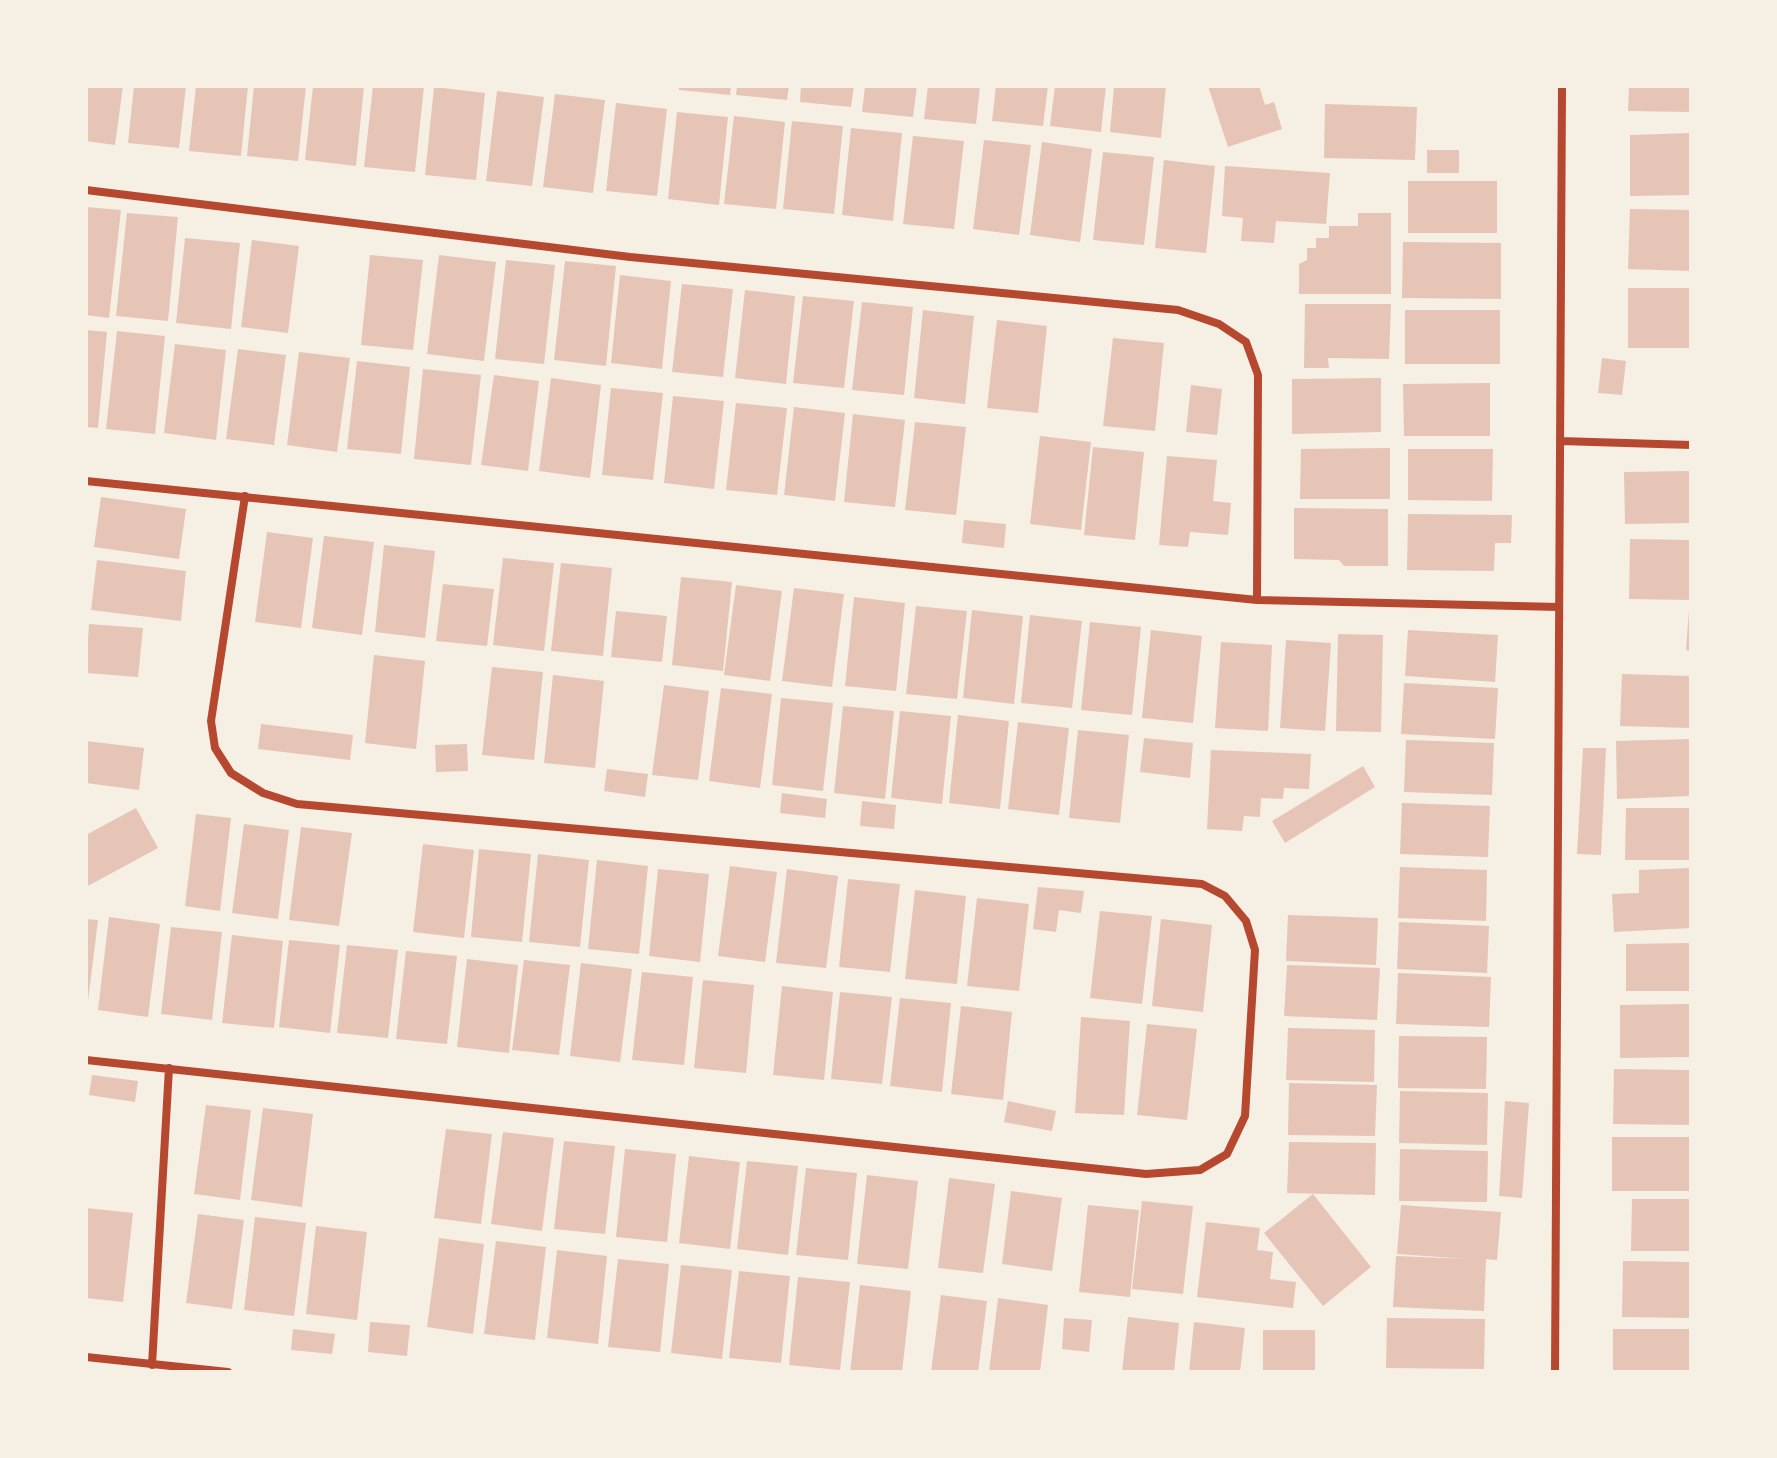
<!DOCTYPE html>
<style>
body{margin:0}
#map{position:relative;width:1777px;height:1458px;overflow:hidden;background:#f6efe4;font-family:Figtree,sans-serif}
canvas{display:block}
.frame{position:absolute;inset:0;border:88px solid #f6efe4;pointer-events:none}
</style>
<div id="map">
<canvas width="1777" height="1458"></canvas>
<div class="frame"></div>
</div>
<script>
const context = document.querySelector('canvas').getContext('2d');
context.lineJoin = 'round';
function paint(path, color) {
  context.fillStyle = color;
  context.fill(path, 'evenodd');
}
function shape(rows) {
  const path = new Path2D();
  for (const r of rows) {
    path.moveTo(r[0], r[1]);
    for (let i = 2; i < r.length; i += 2) path.lineTo(r[i], r[i + 1]);
  }
  return path;
}
function strokePath(path, color, width, dash) {
  context.strokeStyle = color;
  context.lineWidth = width;
  context.lineCap = dash ? 'butt' : 'round';
  context.setLineDash(dash || []);
  context.stroke(path);
}
paint(shape([
 [86,86,123,86,115,145,86,141],
 [134,86,186,86,179,148,128,143],
 [196,86,248,86,241,156,189,151],
 [254,86,306,86,298,161,247,156],
 [313,86,364,86,356,166,305,160],
 [373,86,424,86,415,172,364,167],
 [679,86,731,86,730,95,679,90],
 [737,86,789,86,787,100,736,95],
 [801,86,854,86,851,107,800,102],
 [865,86,917,86,913,117,862,112],
 [928,86,980,86,976,124,924,119],
 [996,86,1048,86,1043,126,992,121],
 [1055,86,1106,86,1101,132,1050,126],
 [1114,86,1166,86,1161,138,1110,132],
 [1208,86,1259,86,1265,105,1274,102,1282,129,1228,147],
 [1629,86,1691,86,1691,112,1628,111],
 [434,87,485,93,476,180,425,175],
 [497,91,544,97,532,186,486,181],
 [555,94,605,100,593,193,543,187],
 [616,103,667,109,657,196,606,191],
 [1325,104,1417,107,1415,160,1324,158],
 [677,112,728,117,719,205,668,199],
 [734,116,785,122,776,209,724,204],
 [792,121,843,126,834,214,783,209],
 [851,128,902,133,893,221,842,215],
 [1691,133,1691,195,1630,196,1630,135],
 [913,136,964,141,954,229,903,224],
 [984,140,1031,145,1019,235,973,229],
 [1042,142,1092,149,1080,242,1030,235],
 [1427,150,1459,150,1459,173,1427,173],
 [1103,152,1154,157,1144,245,1093,240],
 [1164,160,1215,166,1206,253,1155,248],
 [1225,166,1330,173,1326,224,1276,221,1274,243,1241,241,1243,218,1222,216],
 [1408,181,1497,181,1497,233,1408,233],
 [86,207,121,210,109,318,86,315],
 [1630,209,1691,210,1691,271,1628,269],
 [127,213,178,217,168,321,116,316],
 [1358,213,1391,213,1391,294,1299,294,1299,264,1307,260,1307,248,1316,248,1316,238,1329,238,1329,226,1358,226],
 [185,238,240,243,231,329,176,323],
 [252,240,299,246,288,333,241,327],
 [1403,242,1501,243,1501,299,1402,298],
 [370,255,423,260,413,350,361,345],
 [439,255,496,262,484,361,427,354],
 [506,260,555,265,544,364,495,359],
 [565,261,616,266,606,366,554,360],
 [620,275,671,281,662,369,611,363],
 [682,284,733,289,723,377,672,372],
 [1628,288,1691,288,1691,348,1628,348],
 [745,290,795,296,786,384,735,378],
 [803,296,854,301,844,388,793,383],
 [862,302,913,307,904,395,852,390],
 [1305,304,1391,304,1389,359,1328,358,1329,368,1304,368],
 [923,310,974,316,965,404,914,398],
 [1405,310,1500,310,1500,364,1405,364],
 [997,320,1047,326,1038,413,987,408],
 [86,330,107,332,98,428,86,427],
 [117,331,165,336,155,434,106,429],
 [1113,338,1164,343,1155,431,1103,426],
 [175,344,226,350,216,440,164,433],
 [238,349,286,355,274,445,226,439],
 [299,352,350,358,337,452,287,445],
 [1602,358,1626,361,1622,395,1598,393],
 [357,361,410,367,401,454,347,449],
 [423,369,481,375,471,465,414,459],
 [494,375,539,381,528,471,481,465],
 [551,378,601,385,590,478,539,471],
 [1381,378,1381,432,1292,434,1292,379],
 [1490,383,1490,436,1404,436,1403,384],
 [1191,385,1222,389,1217,435,1186,432],
 [611,388,663,393,653,480,602,475],
 [673,396,724,401,714,489,664,483],
 [736,403,787,408,777,495,726,490],
 [794,407,845,413,835,501,784,495],
 [853,414,905,420,895,507,844,502],
 [915,422,966,427,956,515,905,510],
 [1040,436,1091,442,1081,530,1030,524],
 [1093,447,1144,452,1135,540,1084,535],
 [1390,448,1390,499,1300,499,1301,449],
 [1408,449,1493,449,1492,501,1408,500],
 [1167,456,1217,460,1213,501,1231,503,1228,535,1190,532,1188,547,1159,545],
 [1691,471,1691,523,1625,524,1624,472],
 [101,497,186,509,179,559,94,547],
 [1294,508,1388,509,1388,566,1344,566,1339,560,1294,559],
 [1408,514,1512,515,1511,543,1495,543,1494,571,1407,570],
 [964,520,1006,524,1004,548,962,543],
 [267,532,313,538,301,628,255,622],
 [324,536,374,542,362,635,312,628],
 [1630,539,1691,540,1691,600,1629,599],
 [384,545,435,551,425,638,375,632],
 [503,558,554,563,544,651,493,645],
 [97,560,186,571,181,621,91,610],
 [561,563,612,568,603,656,551,651],
 [681,577,732,582,723,671,672,665],
 [443,584,494,589,487,646,436,641],
 [736,585,782,591,770,681,724,675],
 [794,588,844,594,832,687,782,681],
 [854,597,905,603,896,691,845,686],
 [916,606,967,611,957,699,906,694],
 [972,610,1023,616,1014,704,963,698],
 [1689,610,1691,610,1691,651,1686,650],
 [616,611,667,616,662,662,611,657],
 [1030,615,1082,621,1072,708,1021,703],
 [1090,622,1141,627,1132,715,1081,710],
 [89,624,143,628,138,677,86,673],
 [1151,630,1202,636,1193,723,1142,718],
 [1408,630,1498,635,1495,682,1405,676],
 [1338,634,1383,635,1381,732,1336,731],
 [1286,640,1331,643,1325,731,1280,728],
 [1221,642,1272,645,1268,731,1215,728],
 [374,655,425,661,416,749,365,743],
 [492,667,543,672,534,760,482,755],
 [1622,674,1691,676,1691,728,1620,726],
 [553,675,604,681,595,768,544,763],
 [1404,683,1498,688,1495,739,1401,734],
 [664,685,709,691,698,780,652,775],
 [721,688,772,694,760,788,709,781],
 [781,698,833,703,823,791,772,785],
 [843,706,894,711,885,799,834,793],
 [900,711,951,716,942,804,891,798],
 [958,715,1009,721,1000,809,949,803],
 [1018,722,1069,728,1059,815,1008,809],
 [261,724,353,735,350,760,258,749],
 [1078,730,1129,735,1120,823,1069,818],
 [1144,738,1193,743,1190,778,1140,772],
 [1691,739,1691,796,1617,799,1616,741],
 [1406,740,1494,743,1492,795,1404,792],
 [86,741,144,748,139,790,86,783],
 [467,744,468,771,436,772,435,745],
 [1583,748,1606,748,1601,855,1577,854],
 [1211,750,1311,754,1309,789,1284,788,1283,799,1261,798,1260,817,1244,816,1242,831,1207,829],
 [1363,766,1375,787,1285,843,1272,821],
 [607,769,648,774,645,797,604,791],
 [782,793,827,799,825,818,780,813],
 [862,801,896,805,894,829,860,826],
 [1402,803,1490,806,1488,857,1400,854],
 [136,808,158,848,86,887,86,835],
 [1626,808,1691,808,1691,860,1625,860],
 [196,814,231,818,220,911,185,906],
 [244,824,289,830,278,919,232,913],
 [301,827,352,833,339,926,289,920],
 [423,844,474,850,464,938,413,932],
 [479,849,531,854,522,942,471,937],
 [538,854,589,860,580,947,529,942],
 [597,860,648,866,639,954,588,949],
 [730,866,777,872,765,962,718,956],
 [1400,867,1487,870,1486,921,1398,918],
 [1691,868,1691,928,1614,932,1612,894,1639,893,1639,870],
 [658,869,709,874,700,962,649,956],
 [787,869,838,876,826,968,776,963],
 [848,879,900,884,890,972,839,967],
 [1038,887,1084,891,1081,913,1059,910,1056,932,1033,929],
 [915,890,966,896,957,984,905,979],
 [977,898,1029,904,1019,991,967,986],
 [1100,911,1152,916,1142,1004,1090,998],
 [1288,915,1378,918,1376,965,1286,961],
 [109,917,160,924,148,1017,98,1010],
 [86,919,98,920,88,1001,86,1000],
 [1161,919,1212,925,1203,1012,1152,1006],
 [1399,922,1489,926,1487,973,1397,969],
 [171,927,222,932,212,1020,161,1014],
 [232,935,283,941,274,1028,222,1023],
 [289,940,340,945,330,1033,279,1027],
 [1691,943,1691,991,1626,991,1626,944],
 [347,945,398,950,388,1038,337,1033],
 [406,951,457,956,447,1044,396,1039],
 [467,959,518,965,509,1053,457,1047],
 [524,960,570,965,559,1055,512,1050],
 [581,963,632,969,620,1062,570,1056],
 [1287,965,1380,968,1377,1020,1284,1016],
 [642,972,693,977,684,1065,632,1060],
 [1398,973,1491,977,1489,1027,1396,1024],
 [703,980,754,985,746,1073,694,1068],
 [782,986,833,992,824,1080,773,1075],
 [840,992,892,997,882,1084,831,1079],
 [900,998,951,1003,942,1092,890,1086],
 [1691,1004,1691,1057,1620,1058,1620,1005],
 [961,1006,1012,1012,1003,1100,951,1094],
 [1081,1017,1130,1021,1124,1115,1075,1113],
 [1147,1024,1197,1029,1187,1120,1137,1115],
 [1288,1028,1375,1030,1374,1082,1286,1080],
 [1399,1036,1487,1037,1486,1089,1398,1088],
 [1614,1069,1691,1070,1691,1125,1613,1124],
 [92,1075,138,1081,135,1102,89,1095],
 [1289,1083,1377,1085,1375,1136,1288,1135],
 [1400,1091,1488,1093,1487,1145,1399,1143],
 [1008,1101,1056,1111,1052,1131,1004,1122],
 [1505,1101,1529,1103,1522,1198,1499,1196],
 [206,1105,251,1110,240,1200,194,1194],
 [263,1108,313,1114,302,1207,251,1200],
 [446,1129,492,1134,481,1224,434,1218],
 [503,1132,554,1138,542,1231,491,1224],
 [1612,1137,1691,1137,1691,1191,1612,1191],
 [564,1141,615,1146,605,1234,554,1229],
 [1289,1142,1376,1143,1375,1195,1287,1193],
 [625,1149,676,1154,667,1242,616,1237],
 [1400,1149,1488,1151,1487,1202,1399,1201],
 [689,1156,740,1162,730,1249,679,1243],
 [747,1161,798,1166,788,1255,737,1249],
 [806,1168,857,1173,848,1260,796,1255],
 [867,1175,918,1181,908,1269,857,1264],
 [949,1178,995,1184,983,1273,938,1268],
 [1011,1191,1062,1198,1052,1271,1002,1264],
 [1313,1194,1371,1267,1323,1306,1264,1233],
 [1632,1199,1691,1199,1691,1251,1631,1251],
 [1142,1201,1193,1206,1183,1294,1132,1289],
 [1088,1205,1139,1210,1130,1297,1079,1292],
 [1401,1205,1501,1212,1497,1260,1486,1259,1484,1311,1393,1307,1396,1256,1468,1259,1397,1254],
 [86,1208,133,1213,123,1302,86,1298],
 [198,1214,244,1220,232,1309,186,1303],
 [255,1217,306,1223,294,1316,244,1310],
 [1206,1222,1260,1228,1257,1250,1273,1252,1270,1279,1296,1282,1293,1308,1197,1297],
 [316,1226,367,1232,357,1320,306,1314],
 [439,1238,484,1244,473,1334,427,1327],
 [496,1241,546,1247,535,1340,484,1334],
 [557,1250,607,1256,598,1344,547,1338],
 [618,1259,669,1264,660,1352,608,1347],
 [1623,1261,1691,1262,1691,1318,1622,1317],
 [681,1265,732,1270,722,1359,671,1353],
 [739,1271,790,1276,781,1363,729,1358],
 [798,1277,850,1282,840,1370,789,1365],
 [860,1285,911,1291,902,1372,850,1372],
 [941,1295,987,1301,978,1372,931,1372],
 [998,1298,1048,1305,1040,1372,989,1372],
 [1128,1317,1179,1323,1174,1372,1122,1372],
 [1064,1318,1092,1320,1089,1352,1062,1349],
 [1387,1318,1485,1319,1484,1369,1386,1368],
 [370,1322,410,1325,407,1356,368,1352],
 [1194,1322,1245,1328,1240,1372,1189,1372],
 [293,1329,335,1334,332,1354,291,1350],
 [1613,1329,1691,1329,1691,1372,1613,1372],
 [1263,1330,1315,1330,1315,1372,1263,1372]
]), '#e6c5b7');
strokePath(shape([
 [86,190,630,257,1178,310,1219,324,1246,342,1258,375,1257,600],
 [1560,441,1691,445],
 [86,481,1257,600,1559,607],
 [86,1060,1146,1174,1200,1170,1227,1154,1245,1116,1255,950,1246,921,1225,896,1202,884,297,804,263,793,231,773,215,748,211,721,245,496],
 [86,1357,228,1372],
 [152,1365,169,1068],
 [1555,1372,1562,86]
]), '#b5482f', 8);
</script>
